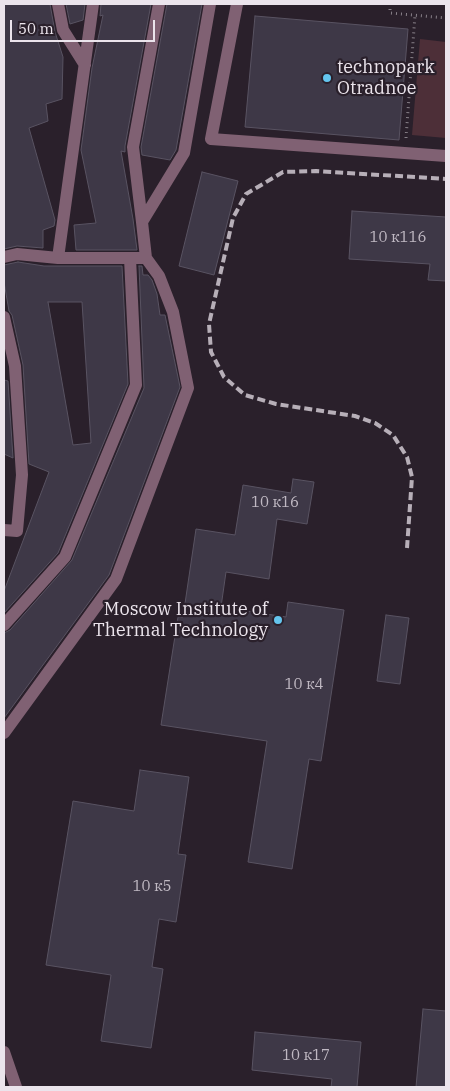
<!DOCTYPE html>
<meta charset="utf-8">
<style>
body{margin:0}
#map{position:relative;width:450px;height:1091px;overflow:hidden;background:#2a202b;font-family:"IBM Plex Serif",serif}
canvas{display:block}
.frame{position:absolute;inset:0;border:5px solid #ebe4ec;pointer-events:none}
.scale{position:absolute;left:10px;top:20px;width:145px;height:22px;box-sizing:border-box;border:2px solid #ebe4ec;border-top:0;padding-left:6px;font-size:15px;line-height:18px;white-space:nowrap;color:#ebe4ec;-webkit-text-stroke:4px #2a202b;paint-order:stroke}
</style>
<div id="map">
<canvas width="450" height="1091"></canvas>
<div class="frame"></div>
<div class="scale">50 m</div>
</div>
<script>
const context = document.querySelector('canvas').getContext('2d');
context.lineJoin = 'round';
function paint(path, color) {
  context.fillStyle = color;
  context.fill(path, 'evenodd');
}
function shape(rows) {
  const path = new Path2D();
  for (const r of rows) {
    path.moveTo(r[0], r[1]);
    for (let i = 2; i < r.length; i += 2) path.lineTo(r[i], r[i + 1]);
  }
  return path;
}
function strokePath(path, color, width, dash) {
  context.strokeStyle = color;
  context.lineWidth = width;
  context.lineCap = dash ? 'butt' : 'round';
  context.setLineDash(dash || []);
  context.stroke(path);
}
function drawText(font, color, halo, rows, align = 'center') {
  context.font = font + ' "IBM Plex Serif",serif';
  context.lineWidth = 4.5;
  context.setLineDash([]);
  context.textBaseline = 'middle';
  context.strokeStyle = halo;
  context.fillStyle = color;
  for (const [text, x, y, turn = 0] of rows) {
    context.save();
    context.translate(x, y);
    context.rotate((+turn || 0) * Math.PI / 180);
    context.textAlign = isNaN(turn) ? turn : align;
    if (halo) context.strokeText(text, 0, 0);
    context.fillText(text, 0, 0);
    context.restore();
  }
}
paint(shape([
 [420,39,446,42,446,138,412,135]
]), '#4d2f38');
const building = shape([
 [4,4,50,4,55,32,63,57,62,99,46,104,48,121,29,128,55,220,54,226,43,230,43,248,17,246,4,249,4,4],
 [66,4,85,4,83,20,70,24,66,4],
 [101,4,151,4,125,146,125,152,121,151,133,219,137,250,76,250,74,225,96,223,81,150,92,68,103,15,100,16,101,4],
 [167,4,202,4,176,150,170,160,142,155,141,147,167,4],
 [255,16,408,29,399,140,245,127,255,16],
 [202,172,238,181,214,275,179,266,202,172],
 [352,211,446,217,446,281,428,280,430,264,349,259,352,211],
 [18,262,44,266,122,266,128,384,58,553,4,613,4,591,49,472,29,464,23,365,12,315,9,311,4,282,4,265,18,262],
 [48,302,82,302,91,443,73,445,48,302],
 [139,266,142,266,143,275,148,275,152,280,157,294,160,315,165,315,180,387,109,575,4,718,4,633,10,630,72,560,144,388,139,266],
 [4,380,8,381,13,458,4,454,4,380],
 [293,479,314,482,307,524,277,519,269,579,226,572,221,607,286,617,288,602,344,610,321,761,309,759,292,869,248,862,267,741,161,725,178,617,183,617,196,529,235,535,243,485,291,493,293,479],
 [386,615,409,618,400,684,377,681,386,615],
 [140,770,189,777,178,854,186,855,176,922,159,919,152,967,163,969,151,1048,101,1041,111,975,46,965,73,801,134,811,140,770],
 [423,1009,446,1011,446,1087,416,1087,423,1009],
 [255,1032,361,1042,357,1087,331,1087,332,1079,252,1070,255,1032]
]);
paint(building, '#3e3847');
strokePath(building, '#595362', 1);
strokePath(shape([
 [390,4,390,13,446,18],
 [406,138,415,15]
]), '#888089', 3, [1, 4]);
strokePath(shape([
 [58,4,63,30,85,65],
 [159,4,133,147,142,222,184,153,210,4],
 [237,4,211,139,446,156],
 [142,222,146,258],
 [4,257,17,254,58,258],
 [4,317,15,366,22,475,17,531,4,530],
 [4,625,65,557,136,385,130,258],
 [4,733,116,579,188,388,173,312,159,276,146,258,58,258,93,4],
 [4,1052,16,1087]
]), '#806173', 12);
strokePath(shape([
 [407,548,412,477,407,457,393,435,375,423,355,416,276,404,245,395,224,377,211,352,209,324,233,218,246,194,283,172,316,171,446,179]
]), '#b7afb8', 4, [8, 4]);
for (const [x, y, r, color] of [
 [327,78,5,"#64c5ee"],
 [278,620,5,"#64c5ee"]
]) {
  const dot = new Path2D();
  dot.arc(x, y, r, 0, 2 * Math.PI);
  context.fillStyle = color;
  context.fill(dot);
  strokePath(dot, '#2a202b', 2);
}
drawText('15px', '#c0b9c3', null, [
 ["10 к116",398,238],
 ["10 к16",275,503],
 ["10 к4",304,685],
 ["10 к5",152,887],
 ["10 к17",306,1056]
]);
drawText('18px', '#ebe4ec', '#2a202b', [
 ["technopark",337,68],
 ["Otradnoe",337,89],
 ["Moscow Institute of",268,610,"right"],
 ["Thermal Technology",268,631,"right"]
], 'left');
</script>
